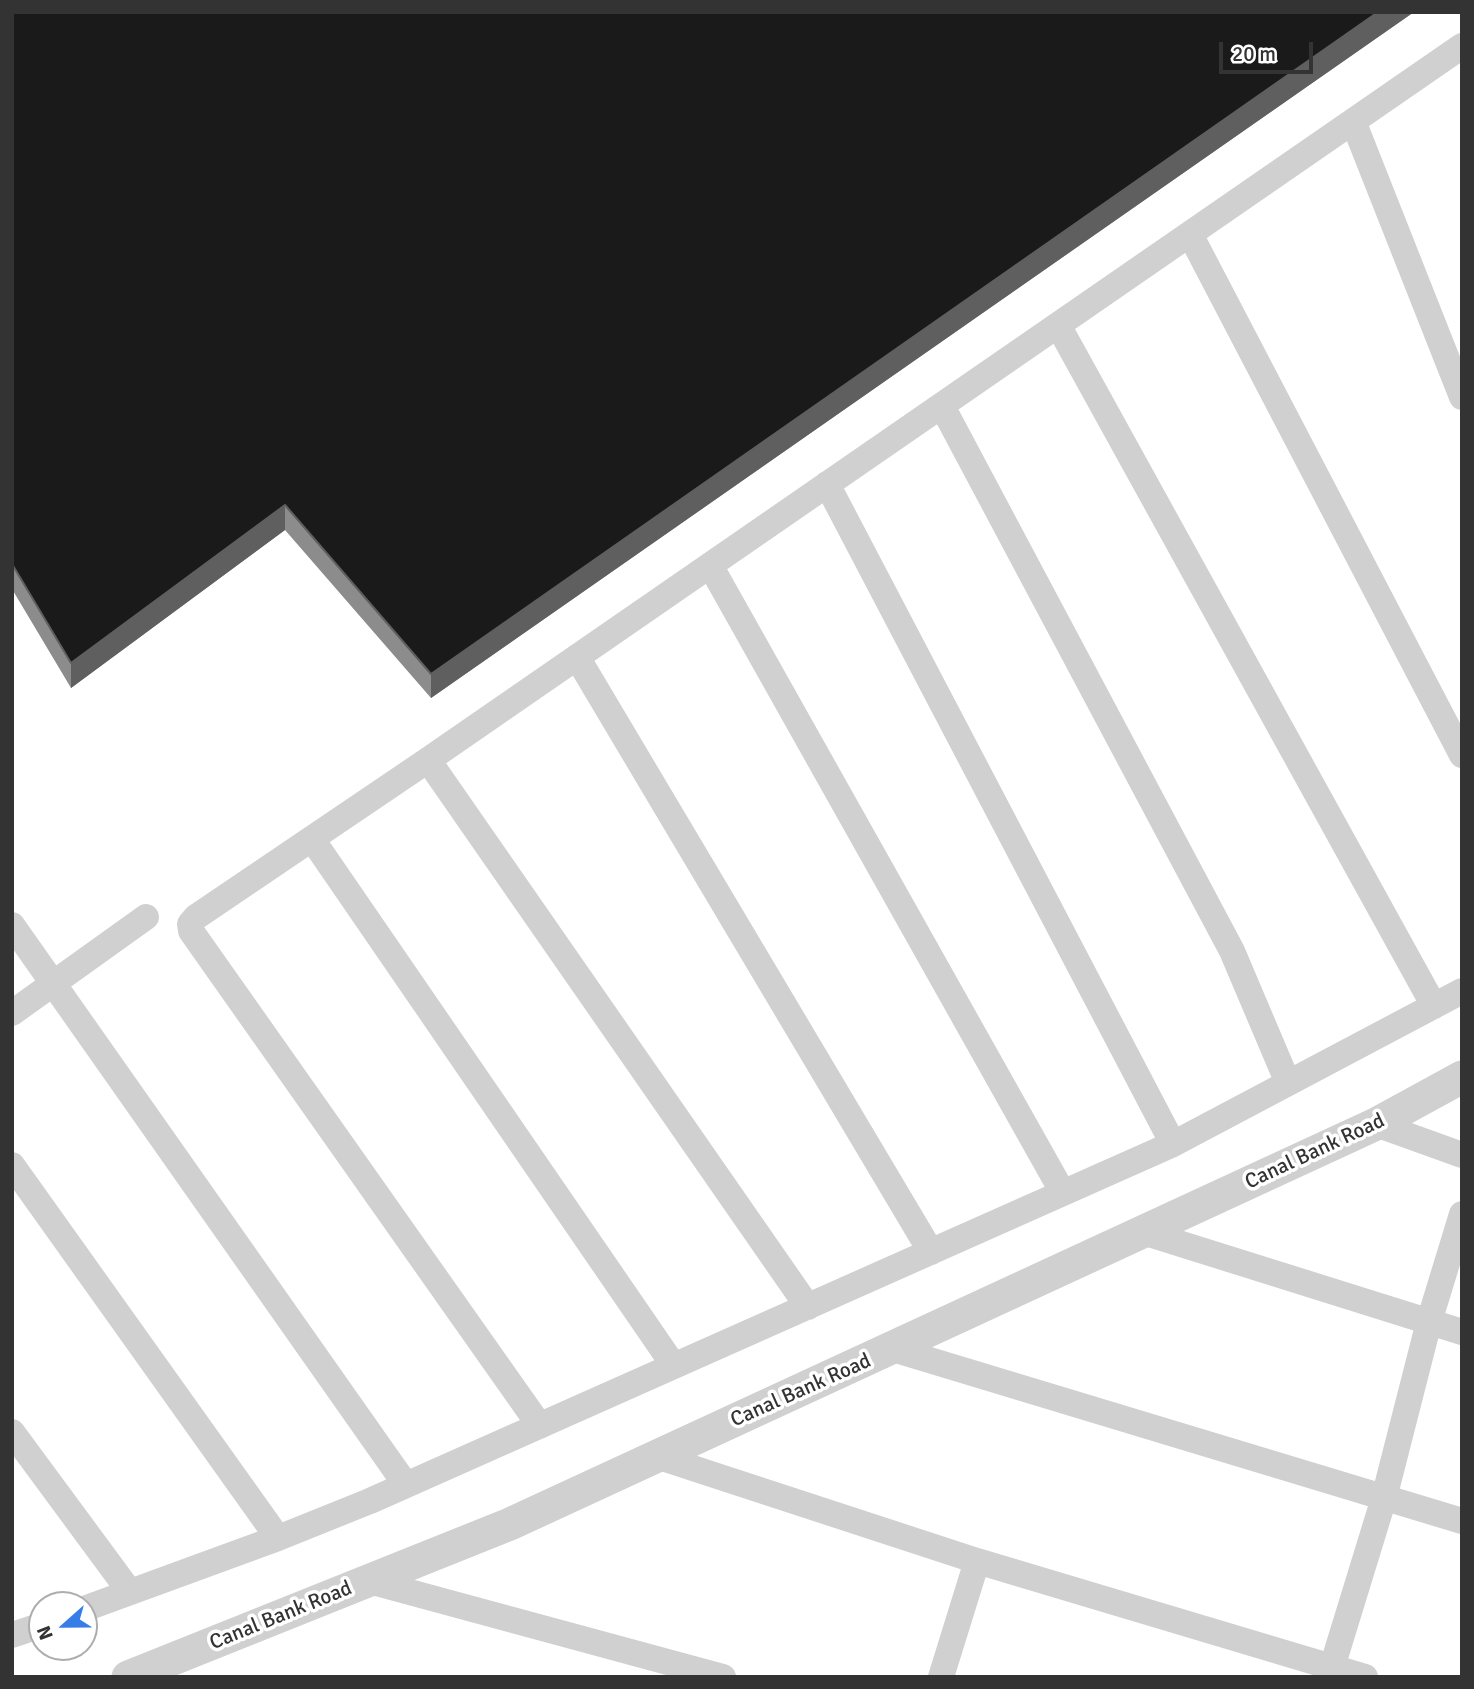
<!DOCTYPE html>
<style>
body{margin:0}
#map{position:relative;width:1474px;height:1689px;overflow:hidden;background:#fff;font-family:Signika,sans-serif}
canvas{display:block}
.frame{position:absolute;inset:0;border:14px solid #333;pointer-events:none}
.north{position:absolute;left:28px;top:1591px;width:70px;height:70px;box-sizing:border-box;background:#fff;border:2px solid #adadad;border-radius:50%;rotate:249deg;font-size:19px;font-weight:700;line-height:28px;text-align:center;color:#333}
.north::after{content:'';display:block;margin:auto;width:24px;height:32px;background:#367de8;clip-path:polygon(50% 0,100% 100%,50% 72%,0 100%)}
.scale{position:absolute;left:1219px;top:42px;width:94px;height:32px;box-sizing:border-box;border:4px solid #333;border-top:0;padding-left:9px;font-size:21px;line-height:24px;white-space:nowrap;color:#333;-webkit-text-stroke:5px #fff;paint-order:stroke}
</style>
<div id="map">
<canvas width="1474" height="1689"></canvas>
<div class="frame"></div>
<div class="north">N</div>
<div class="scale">20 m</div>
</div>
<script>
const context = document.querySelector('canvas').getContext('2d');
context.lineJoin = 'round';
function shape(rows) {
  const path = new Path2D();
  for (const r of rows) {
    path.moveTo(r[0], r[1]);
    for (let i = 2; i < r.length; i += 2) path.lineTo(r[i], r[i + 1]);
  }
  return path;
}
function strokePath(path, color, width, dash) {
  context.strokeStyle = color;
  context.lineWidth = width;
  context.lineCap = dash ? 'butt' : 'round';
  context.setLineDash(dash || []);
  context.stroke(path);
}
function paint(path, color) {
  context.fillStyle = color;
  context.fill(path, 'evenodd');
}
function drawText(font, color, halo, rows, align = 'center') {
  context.font = font + ' Signika,sans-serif';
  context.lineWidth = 7;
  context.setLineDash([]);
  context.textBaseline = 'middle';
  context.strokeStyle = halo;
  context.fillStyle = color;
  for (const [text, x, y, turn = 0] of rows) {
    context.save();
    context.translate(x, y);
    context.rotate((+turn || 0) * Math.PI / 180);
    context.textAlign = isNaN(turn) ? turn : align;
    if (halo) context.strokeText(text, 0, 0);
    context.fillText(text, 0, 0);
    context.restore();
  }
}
strokePath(shape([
 [1353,121,1462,397],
 [1191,236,1462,755],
 [1058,325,1434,1006],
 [942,406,1232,951,1288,1083],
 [827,484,1173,1144],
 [710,565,1063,1193],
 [577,657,931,1252],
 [428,760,808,1307],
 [312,839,674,1366],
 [12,925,406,1485],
 [12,1013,146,917],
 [1376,1124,1462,1155],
 [12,1165,278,1538],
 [1143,1232,1462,1332],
 [893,1349,1462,1521],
 [540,1426,191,931,190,924,196,917,428,760,1462,46],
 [12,1432,130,1592],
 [656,1456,977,1561,1365,1677],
 [369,1581,723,1677],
 [84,1609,278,1538,370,1501,1173,1144,1462,991],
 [12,1635,42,1625],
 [941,1677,977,1561],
 [1329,1677,1384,1498,1429,1322,1462,1214]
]), '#d0d0d0', 26);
strokePath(shape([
 [128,1677,510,1524,1376,1124,1462,1077]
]), '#d0d0d0', 33);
paint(shape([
 [12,12,1414,12,431,698,285,530,71,688,12,589]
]), '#8c8c8c');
paint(shape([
 [1378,12,1414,12,431,698,431,674],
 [285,505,285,530,71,688,71,663]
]), '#5f5f5f');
const building = shape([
 [12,12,1378,12,431,674,285,505,71,663,12,564,12,12]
]);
paint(building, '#1a1a1a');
strokePath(building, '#5f5f5f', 2);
drawText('21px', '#333', '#fff', [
 ["Canal Bank Road",1315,1152,-25],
 ["Canal Bank Road",801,1391,-24],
 ["Canal Bank Road",281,1616,-22]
]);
</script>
